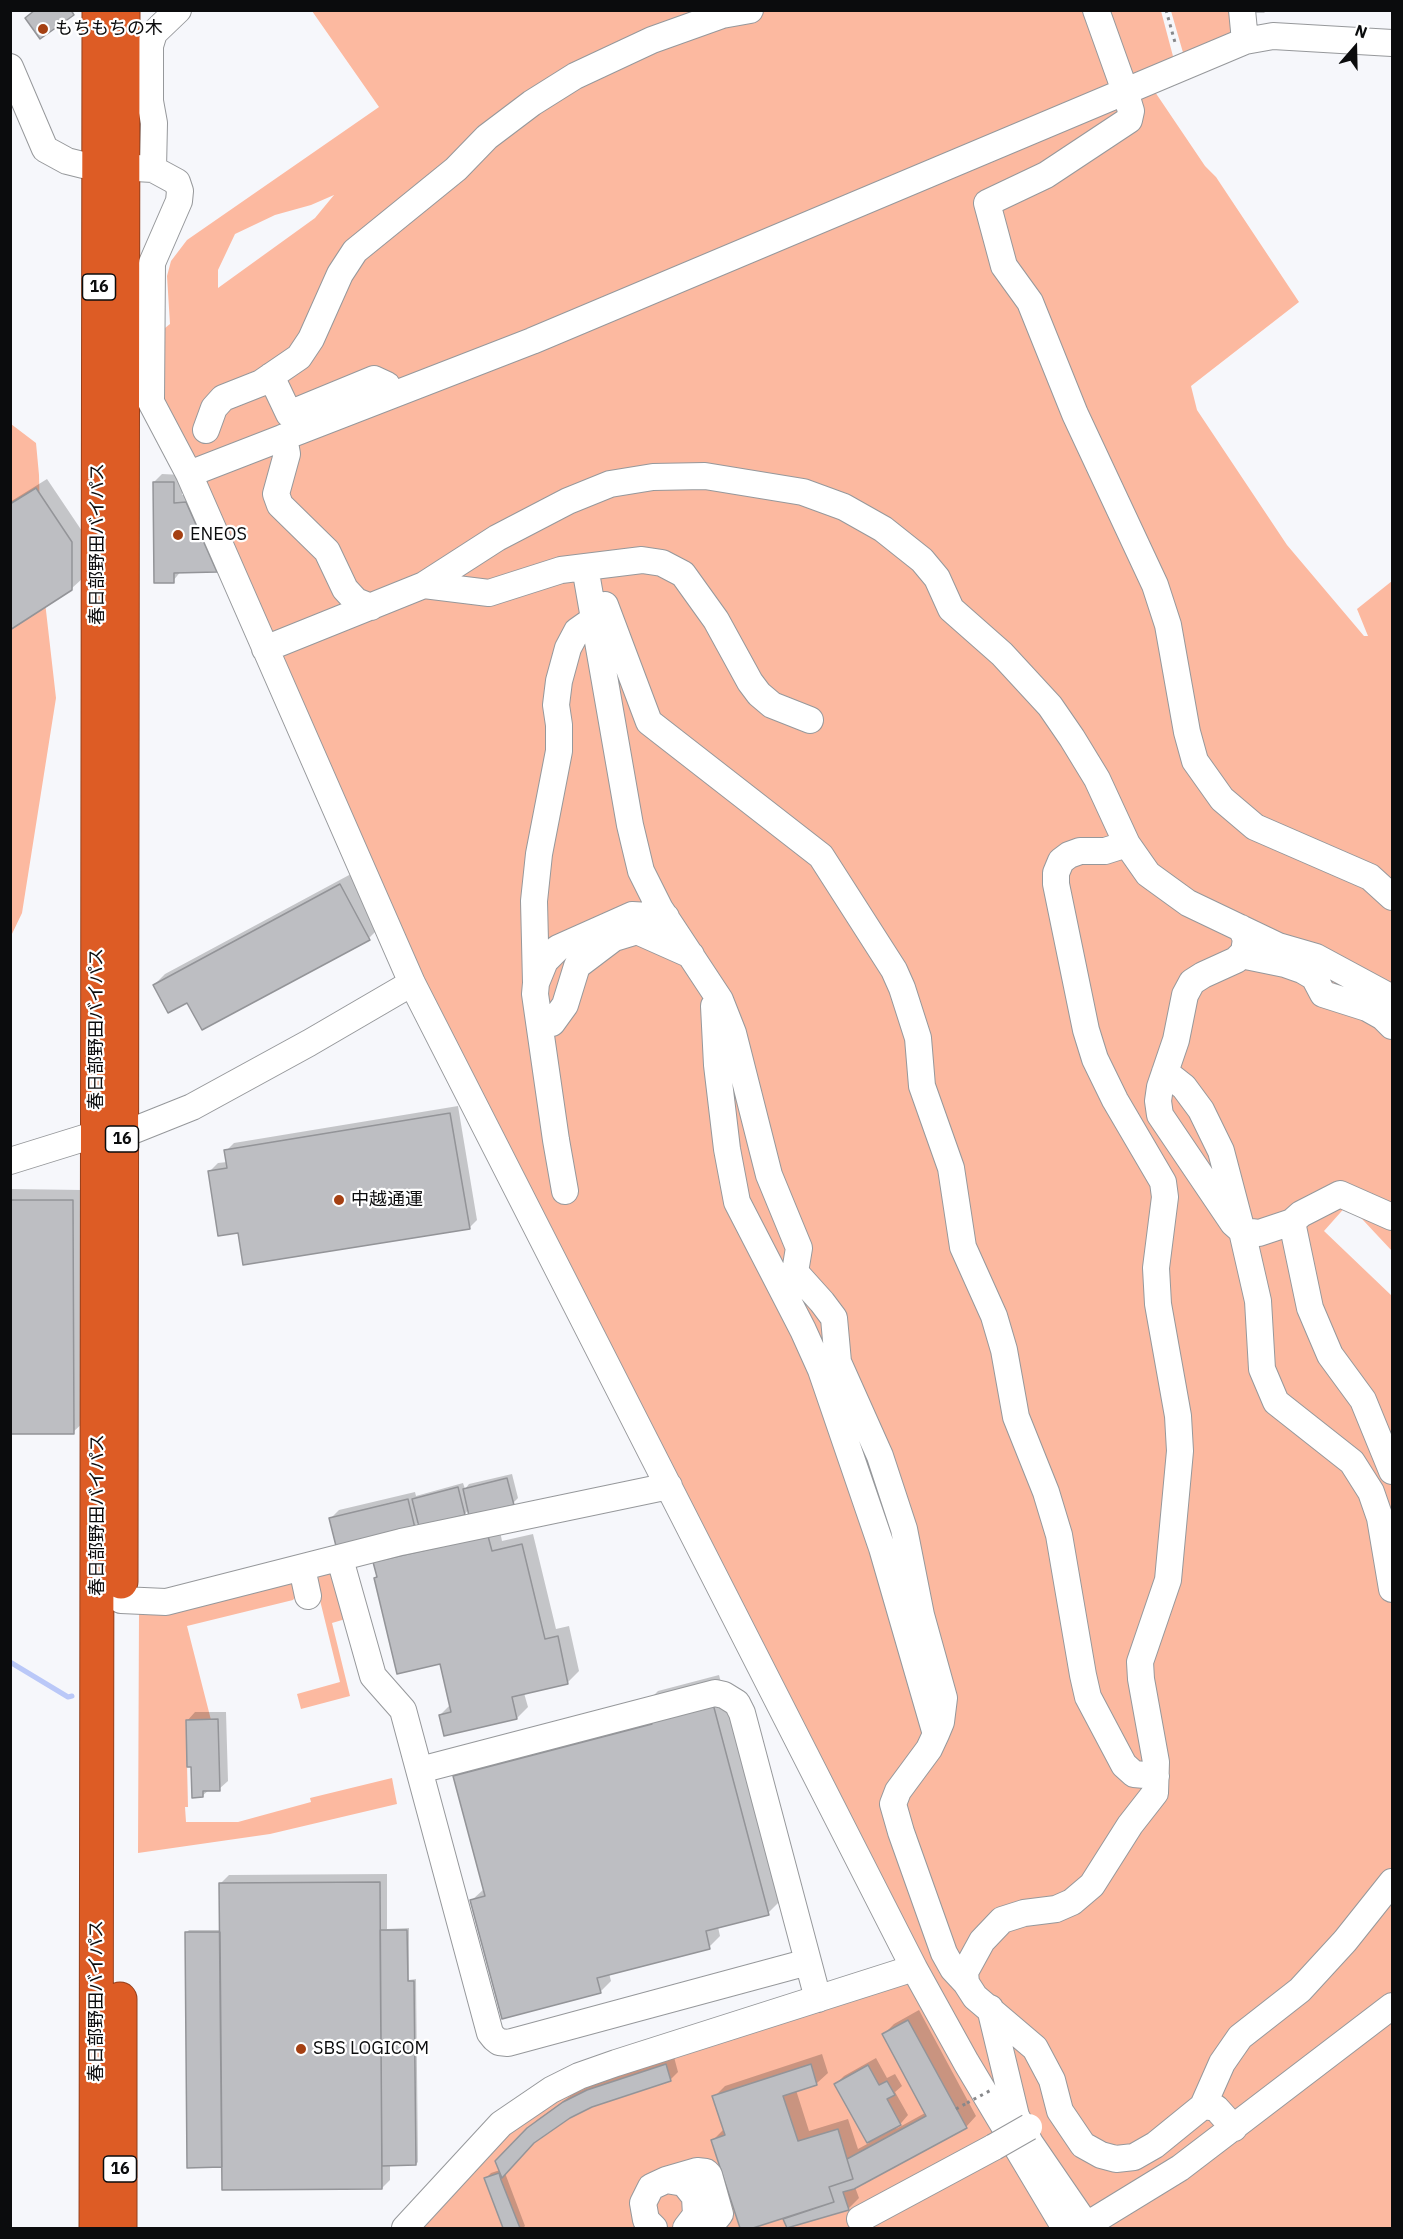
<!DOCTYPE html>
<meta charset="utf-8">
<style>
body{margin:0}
#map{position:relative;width:1403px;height:2239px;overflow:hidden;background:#f6f7fb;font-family:"IBM Plex Sans",sans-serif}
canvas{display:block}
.frame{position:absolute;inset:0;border:12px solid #0b0c0d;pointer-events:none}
.north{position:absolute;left:1325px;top:18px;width:60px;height:60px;-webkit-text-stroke:4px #fff;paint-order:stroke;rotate:20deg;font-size:16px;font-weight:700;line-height:24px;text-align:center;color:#0b0c0d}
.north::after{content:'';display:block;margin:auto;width:21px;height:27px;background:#0b0c0d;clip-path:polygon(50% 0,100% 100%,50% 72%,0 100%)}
</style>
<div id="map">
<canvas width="1403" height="2239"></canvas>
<div class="frame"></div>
<div class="north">N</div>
</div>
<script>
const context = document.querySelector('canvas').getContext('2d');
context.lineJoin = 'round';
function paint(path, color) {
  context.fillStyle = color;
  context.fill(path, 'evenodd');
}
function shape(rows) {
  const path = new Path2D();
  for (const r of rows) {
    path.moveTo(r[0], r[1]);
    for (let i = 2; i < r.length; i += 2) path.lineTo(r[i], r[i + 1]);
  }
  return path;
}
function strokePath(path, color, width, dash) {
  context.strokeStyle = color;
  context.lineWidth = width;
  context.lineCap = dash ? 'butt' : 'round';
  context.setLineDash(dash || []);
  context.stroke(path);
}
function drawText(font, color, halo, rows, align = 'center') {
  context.font = font + ' "IBM Plex Sans","Noto Sans JP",sans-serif';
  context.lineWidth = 4.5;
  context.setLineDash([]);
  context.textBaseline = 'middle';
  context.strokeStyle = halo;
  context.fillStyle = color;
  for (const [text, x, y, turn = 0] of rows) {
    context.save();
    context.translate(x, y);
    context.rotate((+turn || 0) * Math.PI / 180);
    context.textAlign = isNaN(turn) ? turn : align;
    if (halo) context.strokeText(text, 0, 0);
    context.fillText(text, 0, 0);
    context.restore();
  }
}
paint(shape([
 [312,11,1161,11,1174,60,1153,89,1205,166,1216,177,1299,302,1191,386,1197,410,1287,545,1364,636,1368,636,1357,609,1392,581,1392,1251,1348,1204,1324,1231,1392,1296,1392,2228,419,2228,501,2138,567,2092,904,1980,909,1983,997,2104,419,970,161,396,160,332,170,324,167,276,171,261,187,240,379,107],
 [334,195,315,218,218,288,218,270,235,234,275,215,311,205],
 [1171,11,1239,11,1241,34,1184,56],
 [11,424,36,443,39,475,41,567,56,698,22,913,11,936],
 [332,1573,349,1618,332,1623,350,1696,301,1709,297,1694,340,1682,316,1584,319,1576],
 [291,1583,294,1583,296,1596,293,1600,187,1626,211,1720,186,1720,188,1807,185,1807,186,1822,238,1822,311,1802,310,1798,392,1778,397,1804,270,1834,138,1853,139,1612]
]), '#fcb9a0');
paint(shape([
 [1248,10,1267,10,1264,13,1248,13],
 [162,474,182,475,182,495,194,495,224,562,217,570,181,571,173,581,154,482],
 [47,479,82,531,83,578,71,589,10,628,10,502],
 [351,874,380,927,369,938,202,1028,188,1001,154,985,165,974],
 [458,1106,477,1220,469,1228,239,1231,210,1171,218,1163,227,1162,226,1151,234,1143],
 [10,1189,83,1190,84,1422,73,1432,10,1432],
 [512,1474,518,1498,513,1503,469,1509,465,1514,419,1521,414,1527,331,1518,339,1510,415,1492,416,1496,463,1483,465,1489,469,1484],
 [499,1526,502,1541,533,1534,556,1629,569,1626,579,1671,568,1682,524,1693,528,1707,517,1718,440,1715,451,1704,441,1662,378,1576,375,1563,386,1552],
 [719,1675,779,1902,768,1913,718,1927,720,1936,709,1947,609,1973,611,1981,600,1992,472,1900,484,1889,455,1776,466,1765,647,1702,658,1691],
 [195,1712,226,1712,228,1781,219,1789,209,1790,202,1796,187,1721],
 [387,1874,387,1929,409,1928,409,1980,416,1979,418,2162,416,2164,390,2164,390,2180,382,2188,223,2164,187,1932,189,1930,221,1930,221,1883,229,1875],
 [919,2010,976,2116,966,2127,855,2187,859,2198,848,2209,787,2227,784,2217,748,2228,742,2228,713,2140,724,2129,714,2097,725,2086,822,2054,828,2073,817,2083,796,2090,809,2131,848,2119,858,2149,869,2143,836,2084,844,2076,876,2058,887,2078,895,2074,902,2086,895,2092,908,2115,896,2129,925,2113,883,2035,894,2024],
 [674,2057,678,2072,670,2080,592,2106,569,2117,536,2141,505,2173,525,2226,523,2228,505,2228,486,2178,491,2173,500,2170,497,2161,537,2120,573,2094,597,2083]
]), '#0003');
strokePath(shape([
 [10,1662,68,1697,72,1696]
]), '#bac8f8', 5);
const building = shape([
 [35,10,71,10,74,15,40,39,25,18,35,10],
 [153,482,174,482,174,503,186,502,217,572,174,573,174,583,154,583,153,482],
 [36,488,72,542,72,590,10,630,10,504,36,488],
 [340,884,370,940,202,1030,187,1003,168,1013,153,985,340,884],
 [450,1113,470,1229,243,1265,238,1233,218,1236,208,1171,227,1168,224,1150,450,1113],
 [10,1200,73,1200,74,1434,10,1434,10,1200],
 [507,1478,514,1505,469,1516,463,1489,507,1478],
 [458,1487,465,1515,419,1527,412,1499,458,1487],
 [408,1499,415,1528,336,1546,329,1518,408,1499],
 [488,1536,492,1551,522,1544,545,1639,558,1636,568,1684,512,1697,517,1719,444,1736,439,1715,451,1712,440,1664,397,1674,374,1578,377,1577,373,1562,488,1536],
 [708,1685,769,1915,706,1931,710,1949,597,1978,601,1993,502,2019,470,1900,485,1896,453,1776,652,1724,646,1701,708,1685],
 [218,1719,220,1791,203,1791,203,1797,192,1798,191,1767,187,1767,186,1720,218,1719],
 [380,1882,382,2189,222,2190,219,1883,380,1882],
 [380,1930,407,1930,408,1981,414,1981,416,2165,382,2166,380,1930],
 [185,1932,220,1932,222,2167,187,2168,185,1932],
 [908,2020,967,2128,854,2189,843,2192,849,2210,787,2228,783,2219,834,2202,829,2187,853,2179,847,2159,926,2116,882,2034,908,2020],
 [666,2064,671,2081,592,2107,570,2118,534,2143,502,2178,495,2161,527,2128,563,2102,587,2090,666,2064],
 [811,2064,817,2085,783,2096,798,2141,838,2129,853,2179,829,2187,834,2202,753,2228,740,2228,711,2140,725,2135,712,2096,811,2064],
 [868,2065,879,2085,887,2081,895,2095,887,2099,901,2125,867,2143,834,2084,868,2065],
 [499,2173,501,2180,520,2228,503,2228,484,2178,499,2173]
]);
paint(building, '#bdbec2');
strokePath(building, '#939498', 1.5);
const minor = shape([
 [1096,10,1125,91,1131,111,1129,120,1046,175,987,203,1004,266,1030,302,1075,414,1155,585,1168,625,1187,732,1195,761,1222,799,1255,827,1370,877,1392,897],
 [1242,10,1245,41],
 [10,67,45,149,67,161,83,165,153,169,177,182,180,191,179,201,152,263,151,402,189,474,412,983,914,1968,966,2062,1065,2228],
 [153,169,154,123,150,101,150,46,154,33,178,10],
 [271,376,289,414,374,379,387,385,392,395],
 [206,430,214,408,223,398,261,383,299,357,311,339,340,274,355,251,456,169,487,137,532,103,575,76,652,40,722,15,750,10],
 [284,437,287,454,276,494,280,505,327,551,345,589,356,601,371,607],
 [189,474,532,341,1245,41,1273,36,1392,43],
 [585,567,630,825,641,871,660,909,720,1000,733,1033,769,1175,799,1248,795,1272,822,1302,834,1318,838,1362,880,1456,904,1529,921,1615,944,1698,941,1722,936,1734,929,1749,898,1791,893,1804,901,1832,944,1953,953,1969,966,1983],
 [424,585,497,538,568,501,610,484,653,477,705,476,803,492,844,507,883,529,922,560,937,578,951,609,1002,654,1050,706,1072,738,1097,779,1127,844,1148,874,1188,903,1278,946,1316,957,1392,998],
 [605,605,649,722,821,856,894,970,902,988,918,1038,922,1086,951,1168,963,1247,994,1316,1004,1350,1016,1417,1046,1492,1059,1535,1083,1675,1088,1697,1124,1765,1134,1774,1156,1776],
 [265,649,424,585,489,593,561,570,642,560,662,563,683,574,716,620,750,682,759,694,772,705,810,720],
 [1127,844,1105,851,1080,851,1069,855,1061,861,1056,873,1056,884,1086,1030,1095,1059,1115,1100,1163,1182,1165,1197,1156,1268,1158,1304,1178,1416,1180,1451,1168,1580,1140,1662,1141,1679,1156,1762,1155,1793,1130,1825,1092,1885,1072,1902,1056,1909,1024,1913,1002,1920,982,1941,965,1972,966,1983,975,1997,1035,2048,1052,2080,1060,2111,1083,2145,1101,2155,1116,2159,1134,2157,1155,2145,1203,2106,1216,2108,1234,2128],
 [1241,928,1246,939,1244,952,1236,960,1203,975,1192,982,1185,995,1176,1040,1160,1087,1158,1101,1160,1115,1233,1223,1242,1231,1259,1233,1292,1222],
 [1241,955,1285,964,1302,970,1314,977,1323,994,1367,1008,1383,1017,1392,1026],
 [536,983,534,901,539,854,559,751,559,725,556,705,559,681,568,648,577,631,594,619],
 [714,1006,717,1065,727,1149,737,1202,803,1330,821,1370,882,1548,935,1731],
 [539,1018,547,1024,552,1023,565,1005,577,966,614,938,637,931,691,955],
 [1165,1072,1184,1087,1201,1110,1221,1151,1242,1231,1258,1301,1262,1369,1276,1402,1352,1462,1371,1492,1380,1518,1392,1589],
 [122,1135,192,1107,309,1043,412,983],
 [10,1161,97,1134],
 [565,1191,556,1140,535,994,536,983,545,961,558,948,632,915,666,917],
 [1392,1217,1340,1194,1301,1214,1292,1222,1310,1308,1330,1355,1363,1400,1392,1471],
 [340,1559,373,1676,403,1710,490,2033,494,2038,499,2042,508,2043,808,1962],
 [302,1568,308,1596],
 [121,1600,166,1602,401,1542,669,1486],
 [420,1770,715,1693,724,1695,737,1703,742,1713,818,1999],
 [990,2008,1016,2116,1030,2143,1080,2216,1094,2228],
 [1203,2106,1222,2063,1240,2037,1300,1990,1345,1941,1392,1882],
 [666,2180,697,2171,706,2172,709,2175,720,2214,715,2220,690,2228],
 [860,2219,994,2147],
 [405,2228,501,2124,551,2090,579,2076,616,2063,914,1968],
 [654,2228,646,2220,643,2203,651,2187,666,2180,684,2183,695,2197,696,2215,686,2228],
 [1082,2228,1180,2168,1392,2006]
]);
const highway = shape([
 [121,1582,123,10],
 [120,1999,120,2228],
 [96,2228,99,10]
]);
strokePath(minor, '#96989b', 28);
strokePath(highway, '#94401d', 35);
strokePath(shape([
 [1166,10,1176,46],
 [956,2109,967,2103]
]), '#87888b', 3, [3, 4.5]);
strokePath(minor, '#fff', 26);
strokePath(highway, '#dd5c25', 33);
const minorBridge = shape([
 [994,2147,1029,2127]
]);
strokePath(minorBridge, '#96989b', 28, []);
strokePath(shape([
 [967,2103,993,2089]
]), '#87888b', 3, [3, 4.5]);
strokePath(minorBridge, '#fff', 26);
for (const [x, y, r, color] of [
 [43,29,6,"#a54012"],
 [178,535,6,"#a54012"],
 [339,1200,6,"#a54012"],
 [301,2049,6,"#a54012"]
]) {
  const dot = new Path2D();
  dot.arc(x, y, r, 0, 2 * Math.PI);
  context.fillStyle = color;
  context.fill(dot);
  strokePath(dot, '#fff', 2);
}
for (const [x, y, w] of [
 [99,287,33],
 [122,1139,33],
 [120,2169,33]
]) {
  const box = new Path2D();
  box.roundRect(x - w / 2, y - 13, w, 26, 4.5);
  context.fillStyle = '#fff';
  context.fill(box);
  strokePath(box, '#0b0c0d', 1.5);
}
drawText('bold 16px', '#0b0c0d', null, [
 ["16",99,287],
 ["16",122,1139],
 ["16",120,2169]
]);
drawText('18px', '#0b0c0d', '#fff', [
 ["もちもちの木",55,29],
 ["ENEOS",190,535],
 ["中越通運",351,1200],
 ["SBS LOGICOM",313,2049]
], 'left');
drawText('18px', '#0b0c0d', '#fff', [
 ["春日部野田バイパス",98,544,-90],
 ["春日部野田バイパス",97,1029,-90],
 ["春日部野田バイパス",98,1515,-90],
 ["春日部野田バイパス",97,2001,-90]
]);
</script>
